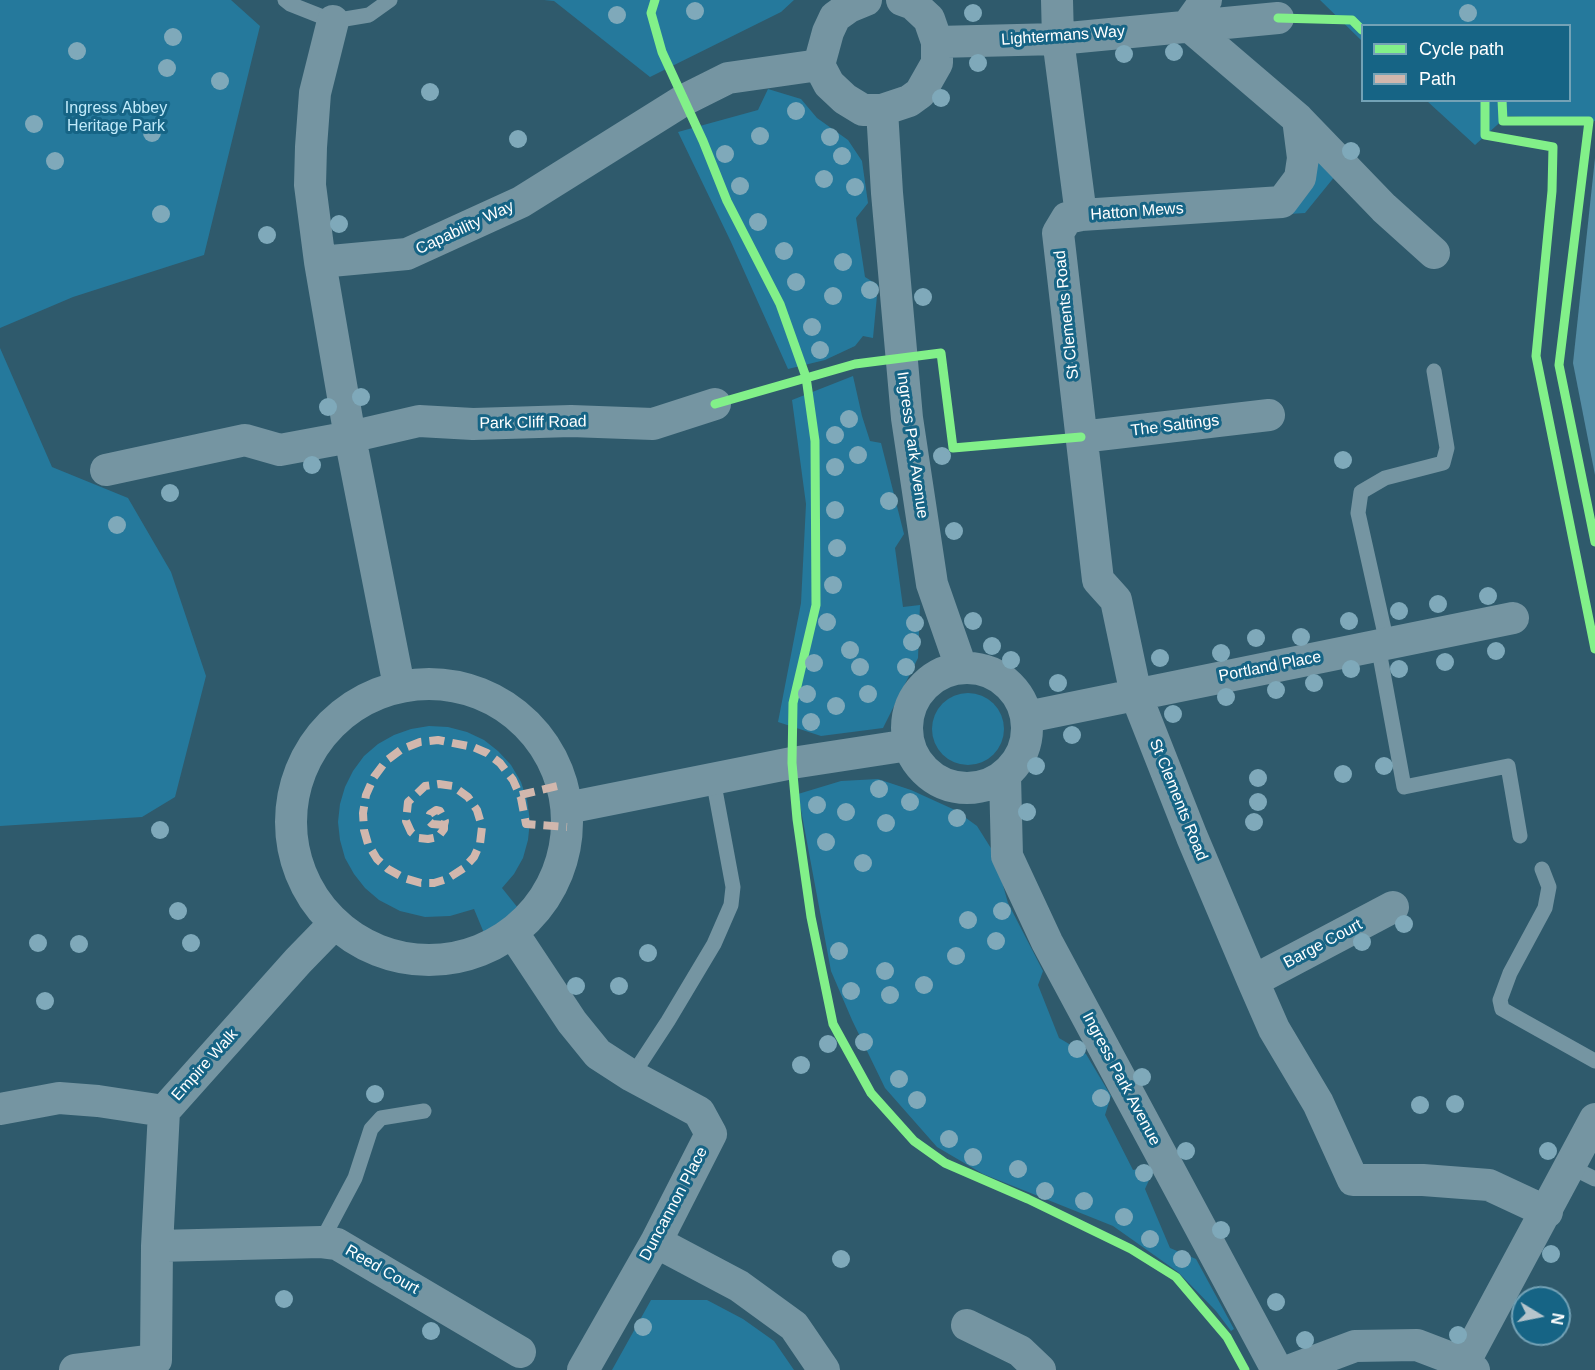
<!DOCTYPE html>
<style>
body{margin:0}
#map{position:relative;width:1595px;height:1370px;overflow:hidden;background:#2f5a6c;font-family:Helvetica,sans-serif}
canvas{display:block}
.legend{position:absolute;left:1361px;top:24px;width:210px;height:78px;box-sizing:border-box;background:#166485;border:2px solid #73a2b6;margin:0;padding:8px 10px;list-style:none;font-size:18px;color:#fff}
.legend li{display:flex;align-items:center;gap:12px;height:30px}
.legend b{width:30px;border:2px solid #73a2b6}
.north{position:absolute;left:1511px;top:1286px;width:60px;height:60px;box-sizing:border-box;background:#166485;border:2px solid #73a2b6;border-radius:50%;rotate:100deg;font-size:16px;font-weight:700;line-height:24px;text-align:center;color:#fff}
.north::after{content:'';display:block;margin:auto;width:21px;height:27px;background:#b6c5cc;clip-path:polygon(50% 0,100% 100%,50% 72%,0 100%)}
</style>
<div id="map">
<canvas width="1595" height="1370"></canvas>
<ul class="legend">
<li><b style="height:8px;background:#82f089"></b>Cycle path</li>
<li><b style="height:8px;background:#d1b7ad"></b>Path</li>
</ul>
<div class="north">N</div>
</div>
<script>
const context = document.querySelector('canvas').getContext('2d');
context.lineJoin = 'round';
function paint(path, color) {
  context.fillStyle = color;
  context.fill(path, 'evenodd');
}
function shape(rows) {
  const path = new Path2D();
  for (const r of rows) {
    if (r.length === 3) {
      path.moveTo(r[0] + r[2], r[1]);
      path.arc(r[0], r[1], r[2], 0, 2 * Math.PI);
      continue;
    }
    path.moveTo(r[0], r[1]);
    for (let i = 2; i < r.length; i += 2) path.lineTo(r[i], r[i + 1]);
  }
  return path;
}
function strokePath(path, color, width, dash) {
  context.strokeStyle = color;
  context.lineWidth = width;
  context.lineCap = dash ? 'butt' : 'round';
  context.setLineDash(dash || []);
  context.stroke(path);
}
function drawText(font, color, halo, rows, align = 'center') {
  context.font = font + ' Helvetica,sans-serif';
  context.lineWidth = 6;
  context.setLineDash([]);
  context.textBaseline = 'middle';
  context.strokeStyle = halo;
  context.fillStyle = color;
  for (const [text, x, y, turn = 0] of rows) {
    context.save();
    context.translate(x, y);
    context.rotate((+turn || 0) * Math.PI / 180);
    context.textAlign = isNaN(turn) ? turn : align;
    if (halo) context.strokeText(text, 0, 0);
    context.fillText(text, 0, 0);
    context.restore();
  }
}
paint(shape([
 [0,0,231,0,260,26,204,255,73,297,0,328],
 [544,0,794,0,781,12,650,77,554,1],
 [1320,0,1595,0,1595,121,1507,116,1475,145,1427,101,1570,100,1570,26,1362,26,1362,41],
 [768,89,801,99,817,118,848,140,862,161,868,203,856,218,865,277,878,285,873,338,863,336,855,346,825,360,788,369,731,242,678,132,758,110],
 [1327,155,1340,170,1305,213,1289,214,1317,164],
 [0,348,52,467,128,498,171,572,206,676,175,797,142,817,0,826],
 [853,376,862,416,870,441,881,443,904,534,895,548,903,607,920,605,918,658,883,728,821,736,778,722,801,603,806,504,792,400],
 [968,729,36],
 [429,726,448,727,467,732,484,740,498,751,511,765,521,782,527,800,530,821,528,840,523,858,514,874,502,888,518,908,504,921,484,933,474,909,450,916,425,917,400,911,379,900,365,888,354,874,345,858,340,840,338,822,340,804,345,787,353,771,364,756,378,744,394,735,411,729],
 [878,779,911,790,955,810,977,826,994,853,1008,903,1043,971,1038,985,1059,1038,1086,1054,1111,1096,1105,1115,1133,1170,1149,1167,1150,1178,1145,1189,1170,1248,1196,1259,1234,1329,1231,1331,1216,1311,1178,1272,1113,1226,983,1174,937,1147,885,1088,852,1020,831,971,798,794,841,781],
 [651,1300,707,1300,743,1319,774,1341,794,1370,612,1370]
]), '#25799c');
paint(shape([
 [1595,158,1595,475,1573,363]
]), '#548ca4');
strokePath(shape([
 [285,0,290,4,333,21,369,15,390,0],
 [1387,643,1358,513,1361,492,1385,478,1443,463,1447,448,1434,371],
 [1378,645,1404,787,1508,766,1520,836],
 [1542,869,1549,887,1545,908,1510,973,1500,1000,1502,1009,1595,1061],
 [632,1076,668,1021,714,944,731,905,733,887,713,779],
 [1571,1167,1595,1179],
 [321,1242,355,1178,371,1129,381,1118,424,1111]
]), '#7595a2', 15);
strokePath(shape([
 [866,0,849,7,835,17,828,32,819,65,829,84,845,99,863,110,882,110,909,101,920,93,937,63,937,42,929,19,913,4,902,0],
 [1057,0,1058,39,1081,215],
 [1206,0,1188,25,1298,119,1384,208,1434,253],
 [333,21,315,93,311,147,310,185,320,262,407,254,521,202,684,100,728,78,819,65],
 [937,42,1058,39,1278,18],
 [882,110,887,193,907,418,932,584,961,667],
 [1298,119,1303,158,1300,178,1282,202,1081,215,1067,218,1058,233,1098,580,1116,600,1136,695,1192,837,1253,981,1274,1029,1318,1103,1353,1180,1423,1180,1489,1185,1547,1212],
 [320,262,350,437,399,686],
 [1081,437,1269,415],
 [106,470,245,440,280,450,350,437,419,421,473,424,571,421,653,424,715,404],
 [967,728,60],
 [429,822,138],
 [1027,717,1513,618],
 [1005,776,1007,856,1047,942,1277,1370],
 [567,808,792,763,909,745],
 [513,933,572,1022,598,1054,632,1076,699,1112,711,1134,656,1242,583,1370],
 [1253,981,1393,907],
 [0,1109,59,1098,98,1101,164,1111,298,961,334,924],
 [656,1242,739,1286,794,1326,824,1370],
 [157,1246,321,1242,337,1244,520,1352],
 [967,1325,1020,1351,1040,1370],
 [1464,1363,1595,1119],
 [75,1370,156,1360,157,1246,164,1111],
 [1291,1370,1355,1346,1417,1345,1464,1363,1474,1370]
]), '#7595a2', 32);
strokePath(shape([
 [520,795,562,785],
 [444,825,432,824,428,820,430,814,436,810,440,811,445,821,444,825,444,829,438,837,428,839,418,838,411,832,406,821,408,802,425,786,439,784,453,786,468,797,477,810,482,827,480,844,474,857,464,868,447,879,434,883,421,883,404,878,388,869,377,859,368,844,364,830,363,813,366,795,374,777,386,761,402,749,420,742,438,740,473,747,487,753,500,763,513,780,521,798,526,824,567,827]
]), '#d1b7ad', 8, [15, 8]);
strokePath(shape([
 [655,0,651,13,662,52,703,141,727,201,780,304,806,377,815,441,816,605,793,703,792,763,797,819,811,917,833,1024,871,1093,914,1141,945,1163,1028,1199,1131,1249,1176,1277,1227,1337,1245,1370],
 [1278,18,1352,20,1362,30],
 [1485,100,1485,135,1553,147,1552,191,1536,356,1595,649],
 [1502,100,1503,121,1589,121,1559,365,1595,542],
 [715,404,855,364,941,353,953,448,1081,437]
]), '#82f089', 9);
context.fillStyle = '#7fa9ba';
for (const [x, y] of [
 [695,11],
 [973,13],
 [1468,13],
 [617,15],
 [173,37],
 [77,51],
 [1174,52],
 [1124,54],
 [978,63],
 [167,68],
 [220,81],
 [430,92],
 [941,98],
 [796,111],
 [34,124],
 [152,133],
 [760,136],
 [830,137],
 [518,139],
 [1351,151],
 [725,154],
 [842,156],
 [55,161],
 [824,179],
 [740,186],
 [855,187],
 [161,214],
 [758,222],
 [339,224],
 [267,235],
 [784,251],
 [843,262],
 [796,282],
 [870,290],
 [833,296],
 [923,297],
 [812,327],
 [820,350],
 [361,397],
 [328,407],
 [849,419],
 [835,435],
 [858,455],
 [942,456],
 [1343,460],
 [312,465],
 [835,467],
 [170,493],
 [889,501],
 [835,510],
 [117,525],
 [954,531],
 [837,548],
 [833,585],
 [1488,596],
 [1438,604],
 [1399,611],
 [973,621],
 [1349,621],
 [827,622],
 [915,623],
 [1301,637],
 [1256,638],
 [912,642],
 [992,646],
 [850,650],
 [1496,651],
 [1221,653],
 [1160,658],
 [1011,660],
 [1445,662],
 [814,663],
 [860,667],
 [906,667],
 [1351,669],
 [1399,669],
 [1058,683],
 [1314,683],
 [1276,690],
 [807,694],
 [868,694],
 [1226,697],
 [836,706],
 [1173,714],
 [811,722],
 [1072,735],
 [1036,766],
 [1384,766],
 [1343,774],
 [1258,778],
 [879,789],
 [910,802],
 [1258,802],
 [817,805],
 [846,812],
 [1027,812],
 [957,818],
 [1254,822],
 [886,823],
 [160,830],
 [826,842],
 [863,863],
 [178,911],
 [1002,911],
 [968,920],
 [1404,924],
 [996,941],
 [1362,942],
 [38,943],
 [191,943],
 [79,944],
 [839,951],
 [648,953],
 [956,956],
 [885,971],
 [924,985],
 [576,986],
 [619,986],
 [851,991],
 [890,995],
 [45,1001],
 [864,1042],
 [828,1044],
 [1077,1049],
 [801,1065],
 [1142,1077],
 [899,1079],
 [375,1094],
 [1101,1098],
 [917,1100],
 [1455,1104],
 [1420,1105],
 [949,1139],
 [1186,1151],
 [1548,1151],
 [973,1157],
 [1018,1169],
 [1144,1173],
 [1045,1191],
 [1084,1201],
 [1124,1217],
 [1221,1230],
 [1150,1239],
 [1551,1254],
 [841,1259],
 [1182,1259],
 [284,1299],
 [1276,1302],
 [643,1327],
 [431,1331],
 [1458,1335],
 [1305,1340]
]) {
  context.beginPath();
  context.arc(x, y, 9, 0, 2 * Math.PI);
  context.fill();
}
drawText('16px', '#fff', '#166485', [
 ["Lightermans Way",1063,36,-4],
 ["Hatton Mews",1137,212,-4],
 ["Capability Way",465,228,-25],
 ["St Clements Road",1067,315,-96],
 ["Park Cliff Road",533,423,-1],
 ["The Saltings",1175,426,-7],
 ["Ingress Park Avenue",912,445,82],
 ["Portland Place",1270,667,-11],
 ["St Clements Road",1178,800,68],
 ["Barge Court",1323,944,-28],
 ["Empire Walk",205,1065,-48],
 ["Ingress Park Avenue",1121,1079,62],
 ["Duncannon Place",674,1204,-62],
 ["Reed Court",382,1270,30]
]);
drawText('16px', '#c0eafa', '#166485', [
 ["Ingress Abbey",116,109],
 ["Heritage Park",116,127]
]);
</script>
